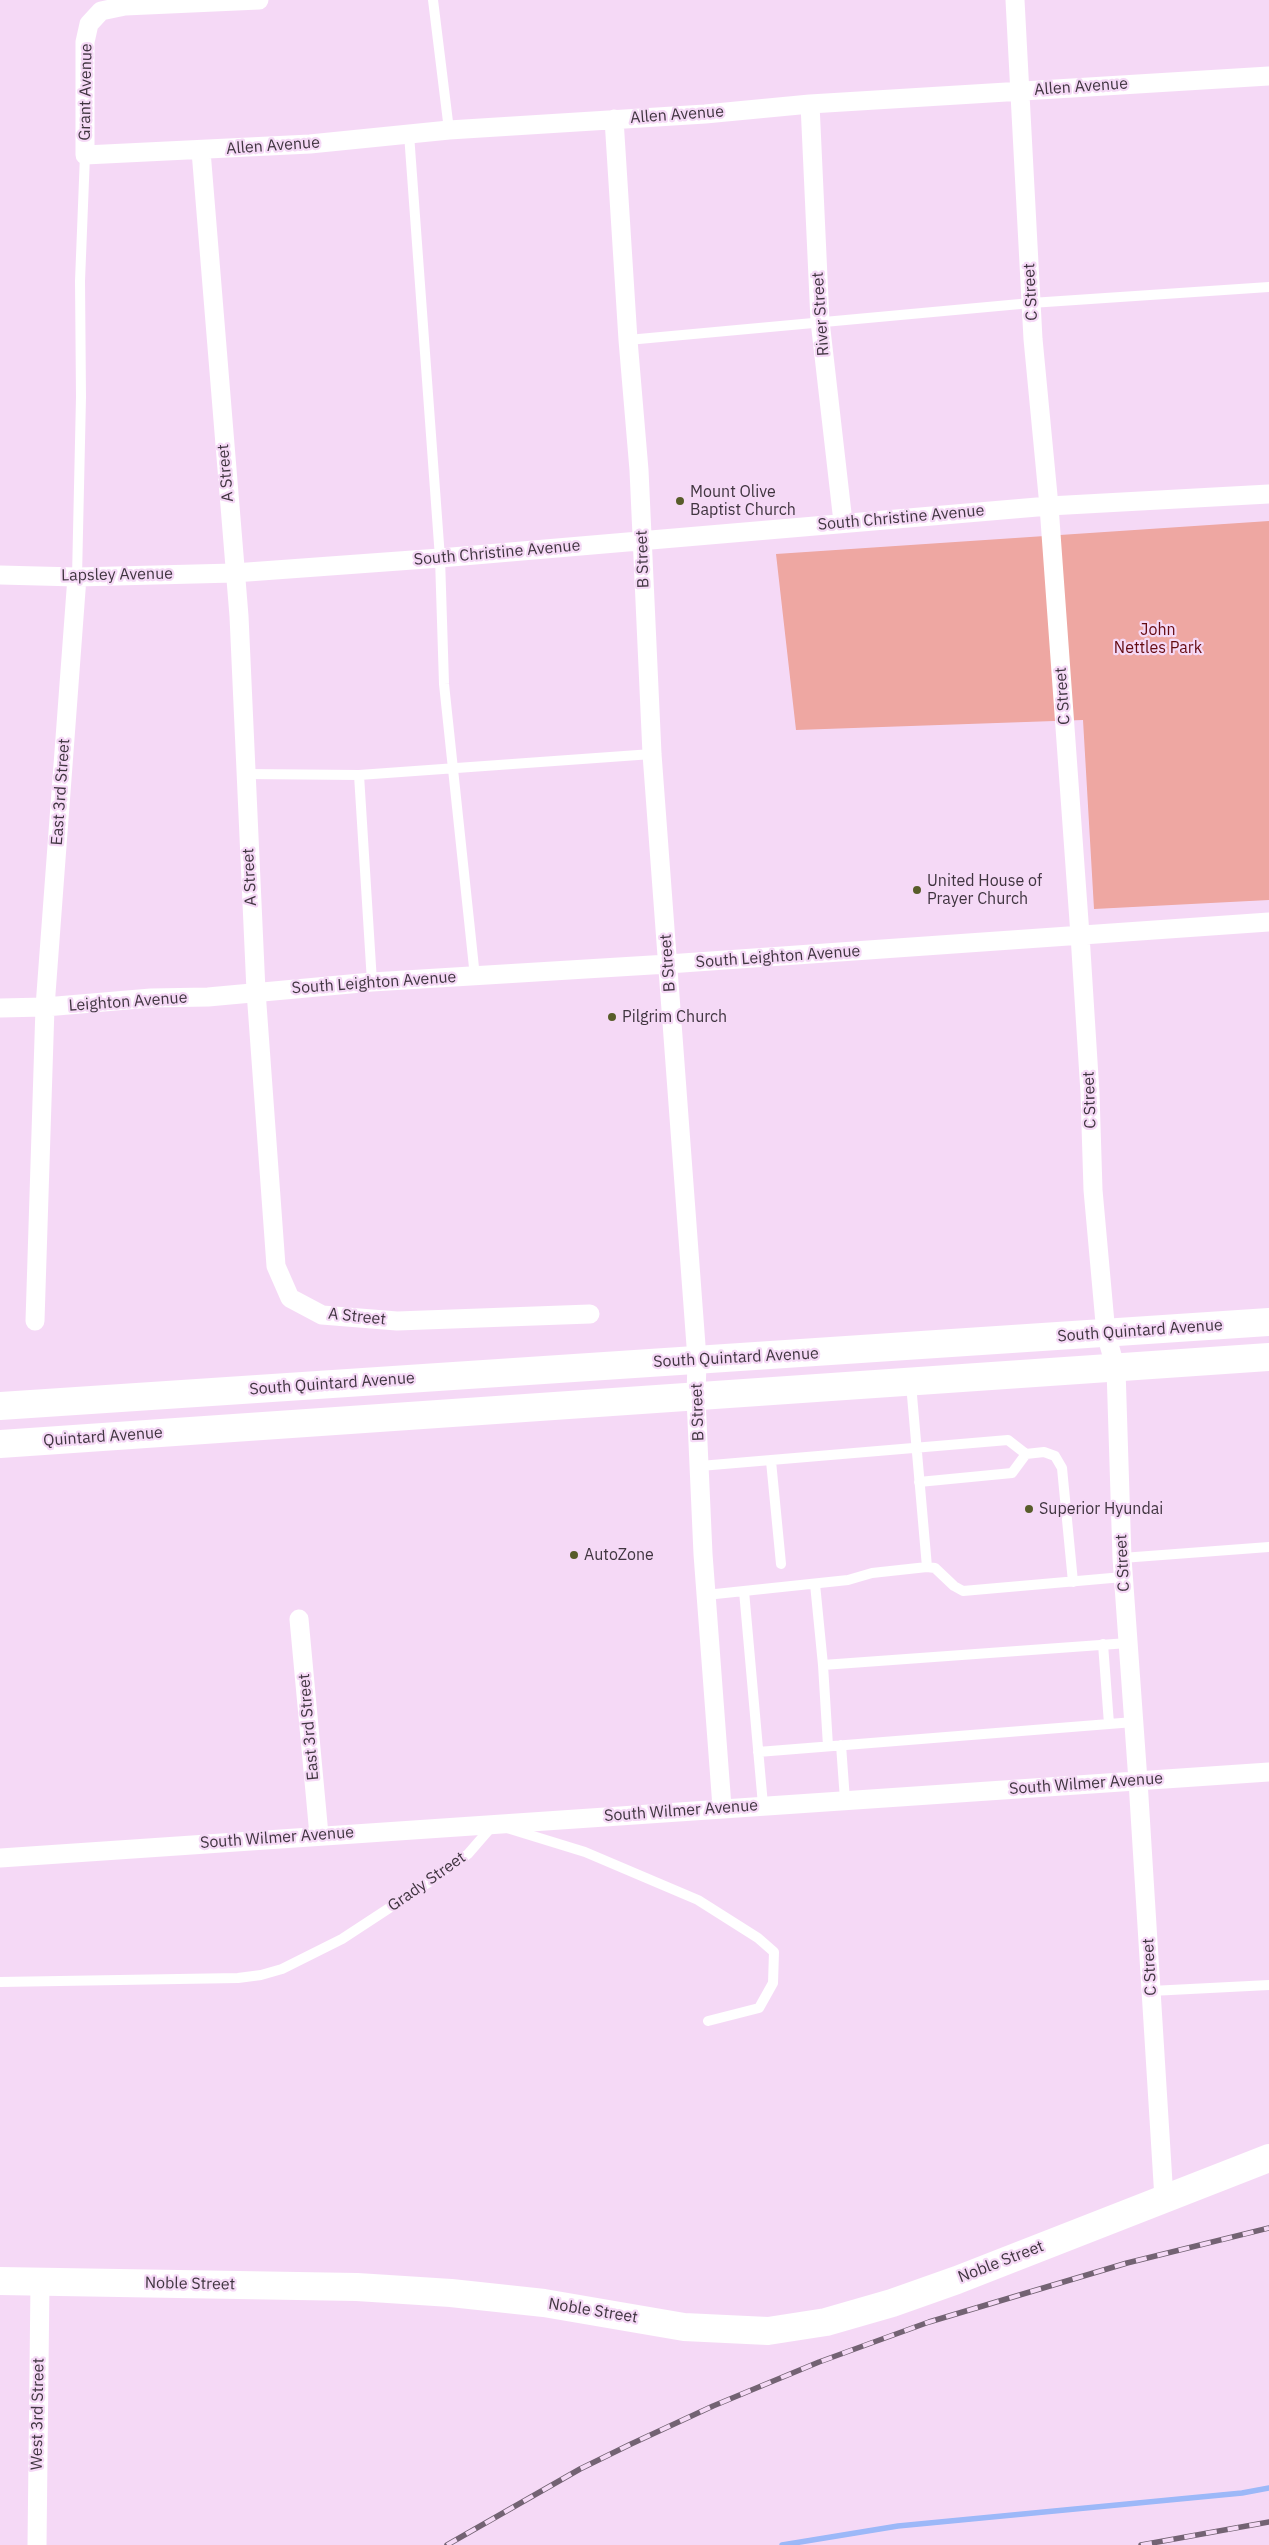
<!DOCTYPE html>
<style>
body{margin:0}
canvas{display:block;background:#f5d9f6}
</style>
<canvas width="1269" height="2545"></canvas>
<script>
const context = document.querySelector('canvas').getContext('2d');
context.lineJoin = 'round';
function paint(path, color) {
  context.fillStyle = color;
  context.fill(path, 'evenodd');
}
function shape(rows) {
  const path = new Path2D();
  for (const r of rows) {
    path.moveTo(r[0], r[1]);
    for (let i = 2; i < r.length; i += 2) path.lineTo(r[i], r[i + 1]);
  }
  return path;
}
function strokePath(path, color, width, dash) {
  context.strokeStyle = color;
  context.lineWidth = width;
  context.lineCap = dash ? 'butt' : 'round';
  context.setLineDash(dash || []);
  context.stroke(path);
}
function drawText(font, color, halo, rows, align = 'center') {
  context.font = font + ' "IBM Plex Sans",sans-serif';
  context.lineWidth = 4.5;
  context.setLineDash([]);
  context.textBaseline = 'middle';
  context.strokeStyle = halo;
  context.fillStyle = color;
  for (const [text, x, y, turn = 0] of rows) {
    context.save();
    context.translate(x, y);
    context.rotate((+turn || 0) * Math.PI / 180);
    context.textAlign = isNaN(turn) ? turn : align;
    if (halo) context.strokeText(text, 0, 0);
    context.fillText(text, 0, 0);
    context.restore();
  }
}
paint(shape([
 [1269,521,1269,900,1094,909,1083,720,796,730,776,554]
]), '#eea7a2');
strokePath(shape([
 [782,2545,898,2526,1242,2493,1269,2488]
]), '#9cb8f8', 5.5);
strokePath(shape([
 [433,0,449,130],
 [409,134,440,558,444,684,475,977],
 [628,340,1031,303,1269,287],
 [77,577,81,397,80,281,85,155],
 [245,774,359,775,652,754],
 [359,775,372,982],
 [911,1384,927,1567,935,1568,954,1586,963,1591,1123,1577],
 [771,1461,781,1564],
 [700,1466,1008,1440,1026,1454,1044,1452,1055,1456,1062,1468,1073,1582],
 [919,1482,1012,1473,1026,1454],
 [1122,1558,1269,1547],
 [815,1584,823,1665,1128,1643],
 [744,1591,763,1805],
 [706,1595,848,1580,872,1573,927,1567],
 [1103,1644,1109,1724],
 [823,1665,828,1746],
 [841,1745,845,1800],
 [758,1752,1134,1722],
 [507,1828,585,1852,698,1900,758,1938,774,1952,773,1983,759,2008,708,2021],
 [0,1982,238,1978,261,1975,282,1969,342,1939,432,1880,468,1854,494,1824],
 [1151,1991,1269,1985]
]), '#fff', 10);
strokePath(shape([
 [259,0,125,6,101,11,89,24,85,42,85,155,310,144,449,130,705,114,810,104,1269,76],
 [1015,0,1033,339,1049,506,1080,935,1090,1093,1093,1190,1106,1334,1116,1369,1122,1558,1138,1781,1164,2199],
 [810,104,820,321,843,522],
 [614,119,628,340,639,470,652,754,697,1359,696,1398,703,1554,722,1807],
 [201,151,239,616,256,991,276,1266,290,1298,322,1315,397,1321,590,1314],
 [0,575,77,577,234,573,440,558,1049,506,1269,494],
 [0,1008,45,1007,151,998,208,997,372,982,668,964,1269,922],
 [35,1321,45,1007,77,577],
 [299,1619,319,1835],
 [0,1858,1269,1772],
 [37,2545,40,2282]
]), '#fff', 19);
strokePath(shape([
 [0,2281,357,2287,451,2293,544,2303,684,2327,768,2331,826,2322,892,2303,957,2280,1269,2158]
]), '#fff', 28);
strokePath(shape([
 [0,1406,1269,1322],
 [0,1444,1269,1357]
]), '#fff', 28);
const rail = shape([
 [447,2545,580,2469,631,2444,713,2406,819,2362,929,2322,1127,2263,1269,2228],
 [1141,2545,1269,2522]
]);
strokePath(rail, '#736373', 5.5);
strokePath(rail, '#f5d9f6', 4, [11]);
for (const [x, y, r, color] of [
 [680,501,5,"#585c2a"],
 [917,890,5,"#585c2a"],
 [612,1017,5,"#585c2a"],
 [1029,1509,5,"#585c2a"],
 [574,1555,5,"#585c2a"]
]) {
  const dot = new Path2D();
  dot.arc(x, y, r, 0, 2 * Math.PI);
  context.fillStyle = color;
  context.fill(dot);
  strokePath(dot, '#f5d9f6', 2);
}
drawText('16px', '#403540', '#f5d9f6', [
 ["Allen Avenue",1081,87,-4],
 ["Grant Avenue",86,92,-89],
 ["Allen Avenue",677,115,-4],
 ["Allen Avenue",273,146,-4],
 ["C Street",1031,292,-93],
 ["River Street",821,314,-94],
 ["A Street",226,473,-95],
 ["South Christine Avenue",901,518,-5],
 ["South Christine Avenue",497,553,-5],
 ["B Street",643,559,-92],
 ["Lapsley Avenue",117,575,-1],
 ["C Street",1063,696,-94],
 ["East 3rd Street",61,792,-86],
 ["A Street",250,877,-93],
 ["South Leighton Avenue",778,957,-4],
 ["B Street",668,963,-94],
 ["South Leighton Avenue",374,983,-4],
 ["Leighton Avenue",128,1002,-4],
 ["C Street",1090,1100,-92],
 ["A Street",357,1317,6],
 ["South Quintard Avenue",1140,1331,-4],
 ["South Quintard Avenue",736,1358,-3],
 ["South Quintard Avenue",332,1384,-4],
 ["B Street",698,1412,-92],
 ["Quintard Avenue",103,1437,-4],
 ["C Street",1123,1563,-93],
 ["East 3rd Street",309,1727,-95],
 ["South Wilmer Avenue",1086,1784,-4],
 ["South Wilmer Avenue",681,1811,-4],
 ["South Wilmer Avenue",277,1838,-4],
 ["Grady Street",427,1882,-35],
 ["C Street",1150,1967,-93],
 ["Noble Street",1001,2262,-21],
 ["Noble Street",190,2284,1],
 ["Noble Street",593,2311,9],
 ["West 3rd Street",38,2414,-89]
]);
drawText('16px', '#403540', '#f5d9f6', [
 ["Mount Olive",690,492],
 ["Baptist Church",690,510],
 ["United House of",927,881],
 ["Prayer Church",927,899],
 ["Pilgrim Church",622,1017],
 ["Superior Hyundai",1039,1509],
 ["AutoZone",584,1555]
], 'left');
drawText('16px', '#640b12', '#f5d9f6', [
 ["John",1158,630],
 ["Nettles Park",1158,648]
]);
</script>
